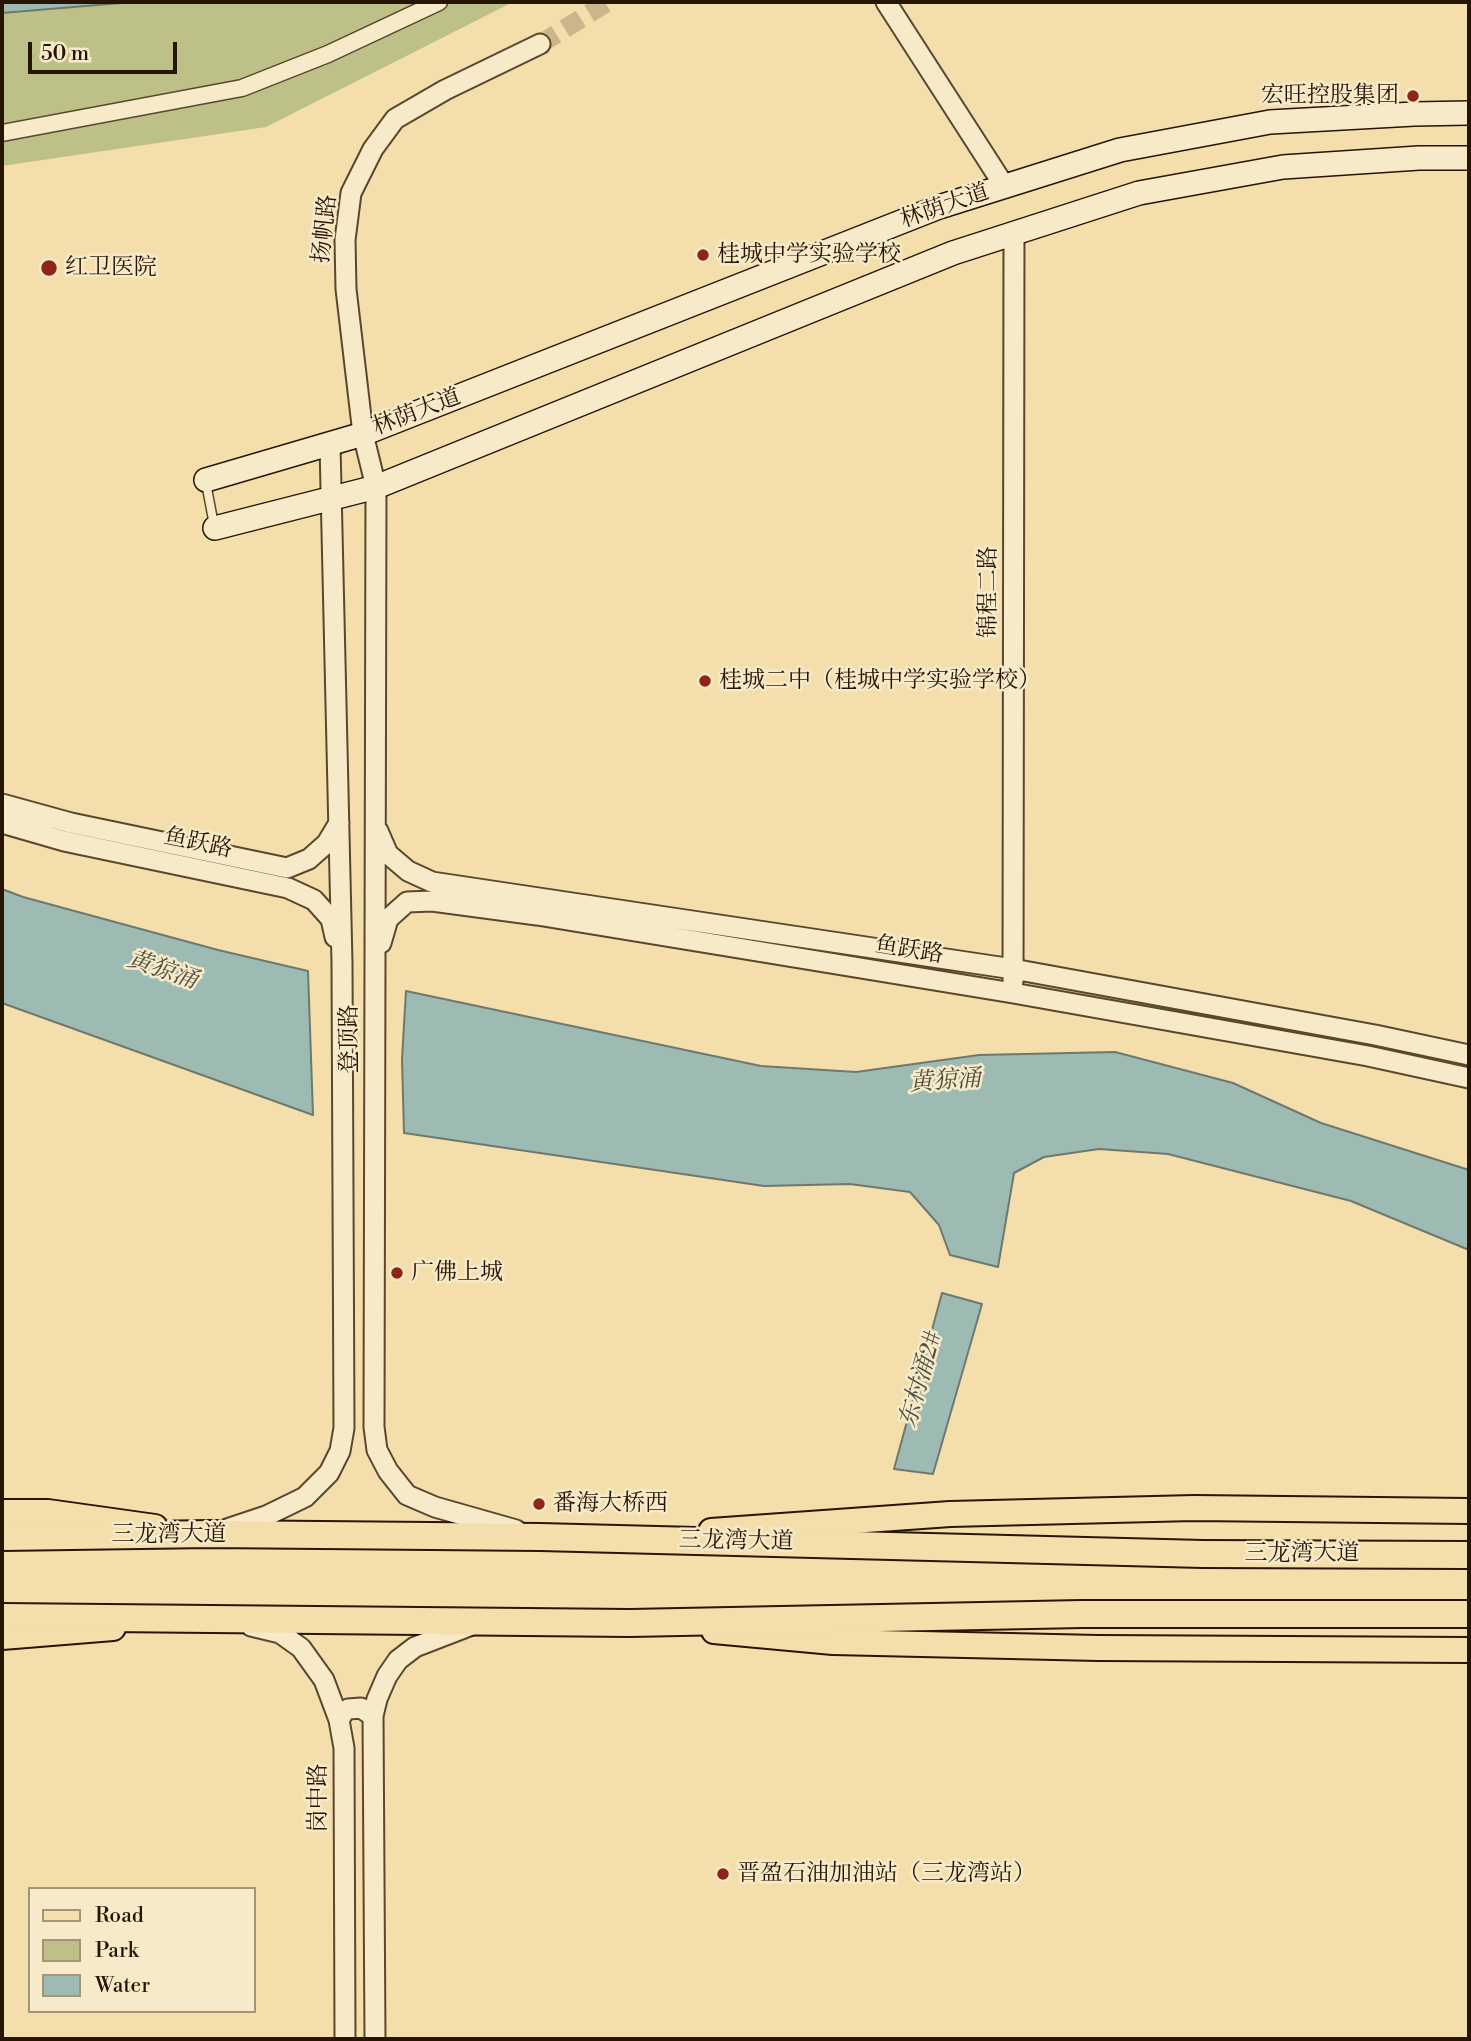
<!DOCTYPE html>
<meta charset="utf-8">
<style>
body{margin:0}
#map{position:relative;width:1471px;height:2041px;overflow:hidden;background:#f3deac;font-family:"Libre Bodoni",serif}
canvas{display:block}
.frame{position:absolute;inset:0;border:4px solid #271504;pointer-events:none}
.legend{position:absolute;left:28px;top:1887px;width:228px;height:126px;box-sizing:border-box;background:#f7eac9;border:2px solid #a4957a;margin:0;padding:9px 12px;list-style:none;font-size:21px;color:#271504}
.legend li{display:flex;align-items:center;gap:14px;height:35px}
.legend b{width:35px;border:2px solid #a4957a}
.scale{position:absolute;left:28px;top:42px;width:149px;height:32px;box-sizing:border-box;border:4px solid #271504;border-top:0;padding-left:9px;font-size:21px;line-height:24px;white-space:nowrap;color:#271504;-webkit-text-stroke:5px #f7eac9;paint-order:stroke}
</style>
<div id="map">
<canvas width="1471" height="2041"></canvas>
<div class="frame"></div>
<ul class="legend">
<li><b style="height:9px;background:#f3deac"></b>Road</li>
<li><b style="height:19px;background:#bdc188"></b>Park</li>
<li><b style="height:19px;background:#9ebbb3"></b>Water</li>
</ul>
<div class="scale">50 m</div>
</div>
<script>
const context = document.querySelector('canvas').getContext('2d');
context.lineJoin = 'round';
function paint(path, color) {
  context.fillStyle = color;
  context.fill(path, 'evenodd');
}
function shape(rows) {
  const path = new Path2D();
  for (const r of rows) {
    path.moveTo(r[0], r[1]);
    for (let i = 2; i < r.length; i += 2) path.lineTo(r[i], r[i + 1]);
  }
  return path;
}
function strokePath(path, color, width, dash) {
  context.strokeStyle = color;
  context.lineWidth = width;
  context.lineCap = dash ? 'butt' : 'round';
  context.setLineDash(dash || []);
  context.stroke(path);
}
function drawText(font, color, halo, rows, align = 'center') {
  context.font = font + ' "Libre Bodoni","Noto Serif SC",serif';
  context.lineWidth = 5;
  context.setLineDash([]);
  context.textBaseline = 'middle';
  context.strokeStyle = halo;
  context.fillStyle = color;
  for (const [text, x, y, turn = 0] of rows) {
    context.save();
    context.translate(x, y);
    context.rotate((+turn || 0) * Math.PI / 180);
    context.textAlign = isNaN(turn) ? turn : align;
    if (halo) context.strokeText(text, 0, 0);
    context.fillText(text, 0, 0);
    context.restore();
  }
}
paint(shape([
 [2,2,513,2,266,127,2,166]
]), '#bdc188');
const water = shape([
 [2,2,133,2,2,13,2,2],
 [2,889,23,897,218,950,308,971,313,1115,2,1003,2,889],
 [406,991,761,1066,856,1072,979,1055,1115,1052,1233,1083,1321,1123,1469,1170,1469,1250,1351,1201,1168,1154,1099,1149,1044,1157,1014,1173,998,1267,950,1255,939,1225,910,1192,850,1184,764,1186,404,1133,402,1059,406,991],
 [942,1293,982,1304,933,1474,894,1469,942,1293]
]);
paint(water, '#9ebbb3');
strokePath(water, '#6e796d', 2);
strokePath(shape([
 [540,44,608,2]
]), '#cab68a', 19, [19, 10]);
const service = shape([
 [206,483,214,525]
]);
const minor = shape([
 [2,133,242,88,328,54,439,2]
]);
const tertiary = shape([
 [886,2,1005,187],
 [2,804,71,823,287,868,309,859,327,843,339,823],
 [2,823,64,841,288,888,314,900,331,919,335,937],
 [378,831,388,854,408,871,432,882,1013,969,1375,1035,1469,1055],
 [381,943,388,919,407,902,432,901,537,915,1013,993,1368,1056,1469,1078],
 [1013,982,1014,234],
 [227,1529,266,1516,305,1497,329,1473,340,1451,344,1428,342,963,330,445],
 [516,1530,435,1507,407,1495,388,1471,377,1450,374,1427,376,487,363,434,346,289,345,240,351,193,373,149,395,119,445,90,540,44],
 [251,1626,280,1633,301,1648,324,1680,339,1720,344,1748,345,2039],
 [339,1720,344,1712,348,1709,361,1708,373,1716],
 [375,2039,373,1716,377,1699,387,1676,398,1660,415,1647,472,1625]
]);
const secondary = shape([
 [206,480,363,434,939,207,1120,150,1270,122,1414,114,1469,113],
 [215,528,376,487,953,253,1139,193,1283,167,1419,158,1469,158]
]);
const primary = shape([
 [2,1512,48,1512,155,1527],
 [711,1531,950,1514,1194,1508,1469,1511],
 [714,1631,833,1642,1098,1648,1469,1650],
 [2,1637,113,1628]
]);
const trunk = shape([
 [2,1537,211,1534,540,1537,1203,1554,1469,1555],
 [2,1617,630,1623,1082,1614,1469,1614]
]);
strokePath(service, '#5a472e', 11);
strokePath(minor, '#5a472e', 19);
strokePath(tertiary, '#5a472e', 23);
strokePath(secondary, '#271504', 26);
strokePath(primary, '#271504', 28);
strokePath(trunk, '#271504', 30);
strokePath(service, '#f7eac9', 8);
strokePath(minor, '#f7eac9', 16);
strokePath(tertiary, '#f7eac9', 19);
strokePath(secondary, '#f7eac9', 23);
strokePath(primary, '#f3deac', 24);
strokePath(trunk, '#f3deac', 26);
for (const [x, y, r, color] of [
 [1413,96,7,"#8f2418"],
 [703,255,7,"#8f2418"],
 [49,268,9,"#8f2418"],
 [705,681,7,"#8f2418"],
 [397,1273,7,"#8f2418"],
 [539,1504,7,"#8f2418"],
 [723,1874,7,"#8f2418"]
]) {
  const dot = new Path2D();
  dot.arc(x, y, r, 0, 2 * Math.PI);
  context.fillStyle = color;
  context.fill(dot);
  strokePath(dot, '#f7eac9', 2.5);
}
drawText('23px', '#271504', '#f7eac9', [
 ["宏旺控股集团",1399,96,"right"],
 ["桂城中学实验学校",717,255],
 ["红卫医院",65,268],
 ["桂城二中（桂城中学实验学校）",719,681],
 ["广佛上城",411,1273],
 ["番海大桥西",553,1504],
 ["晋盈石油加油站（三龙湾站）",737,1874]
], 'left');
drawText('23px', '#271504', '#f7eac9', [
 ["林荫大道",945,207,-19],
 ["扬帆路",326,229,-84],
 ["林荫大道",417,413,-21],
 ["锦程二路",989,592,-90],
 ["鱼跃路",198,844,12],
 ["鱼跃路",909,951,9],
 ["登顶路",350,1039,-90],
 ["三龙湾大道",169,1535],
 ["三龙湾大道",736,1542,1],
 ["三龙湾大道",1302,1554],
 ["岗中路",319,1798,-90]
]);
drawText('italic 24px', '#514f41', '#f7eac9', [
 ["黄猄涌",162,971,19],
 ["黄猄涌",945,1082,-4],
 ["东村涌2#",922,1380,-74]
]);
</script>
